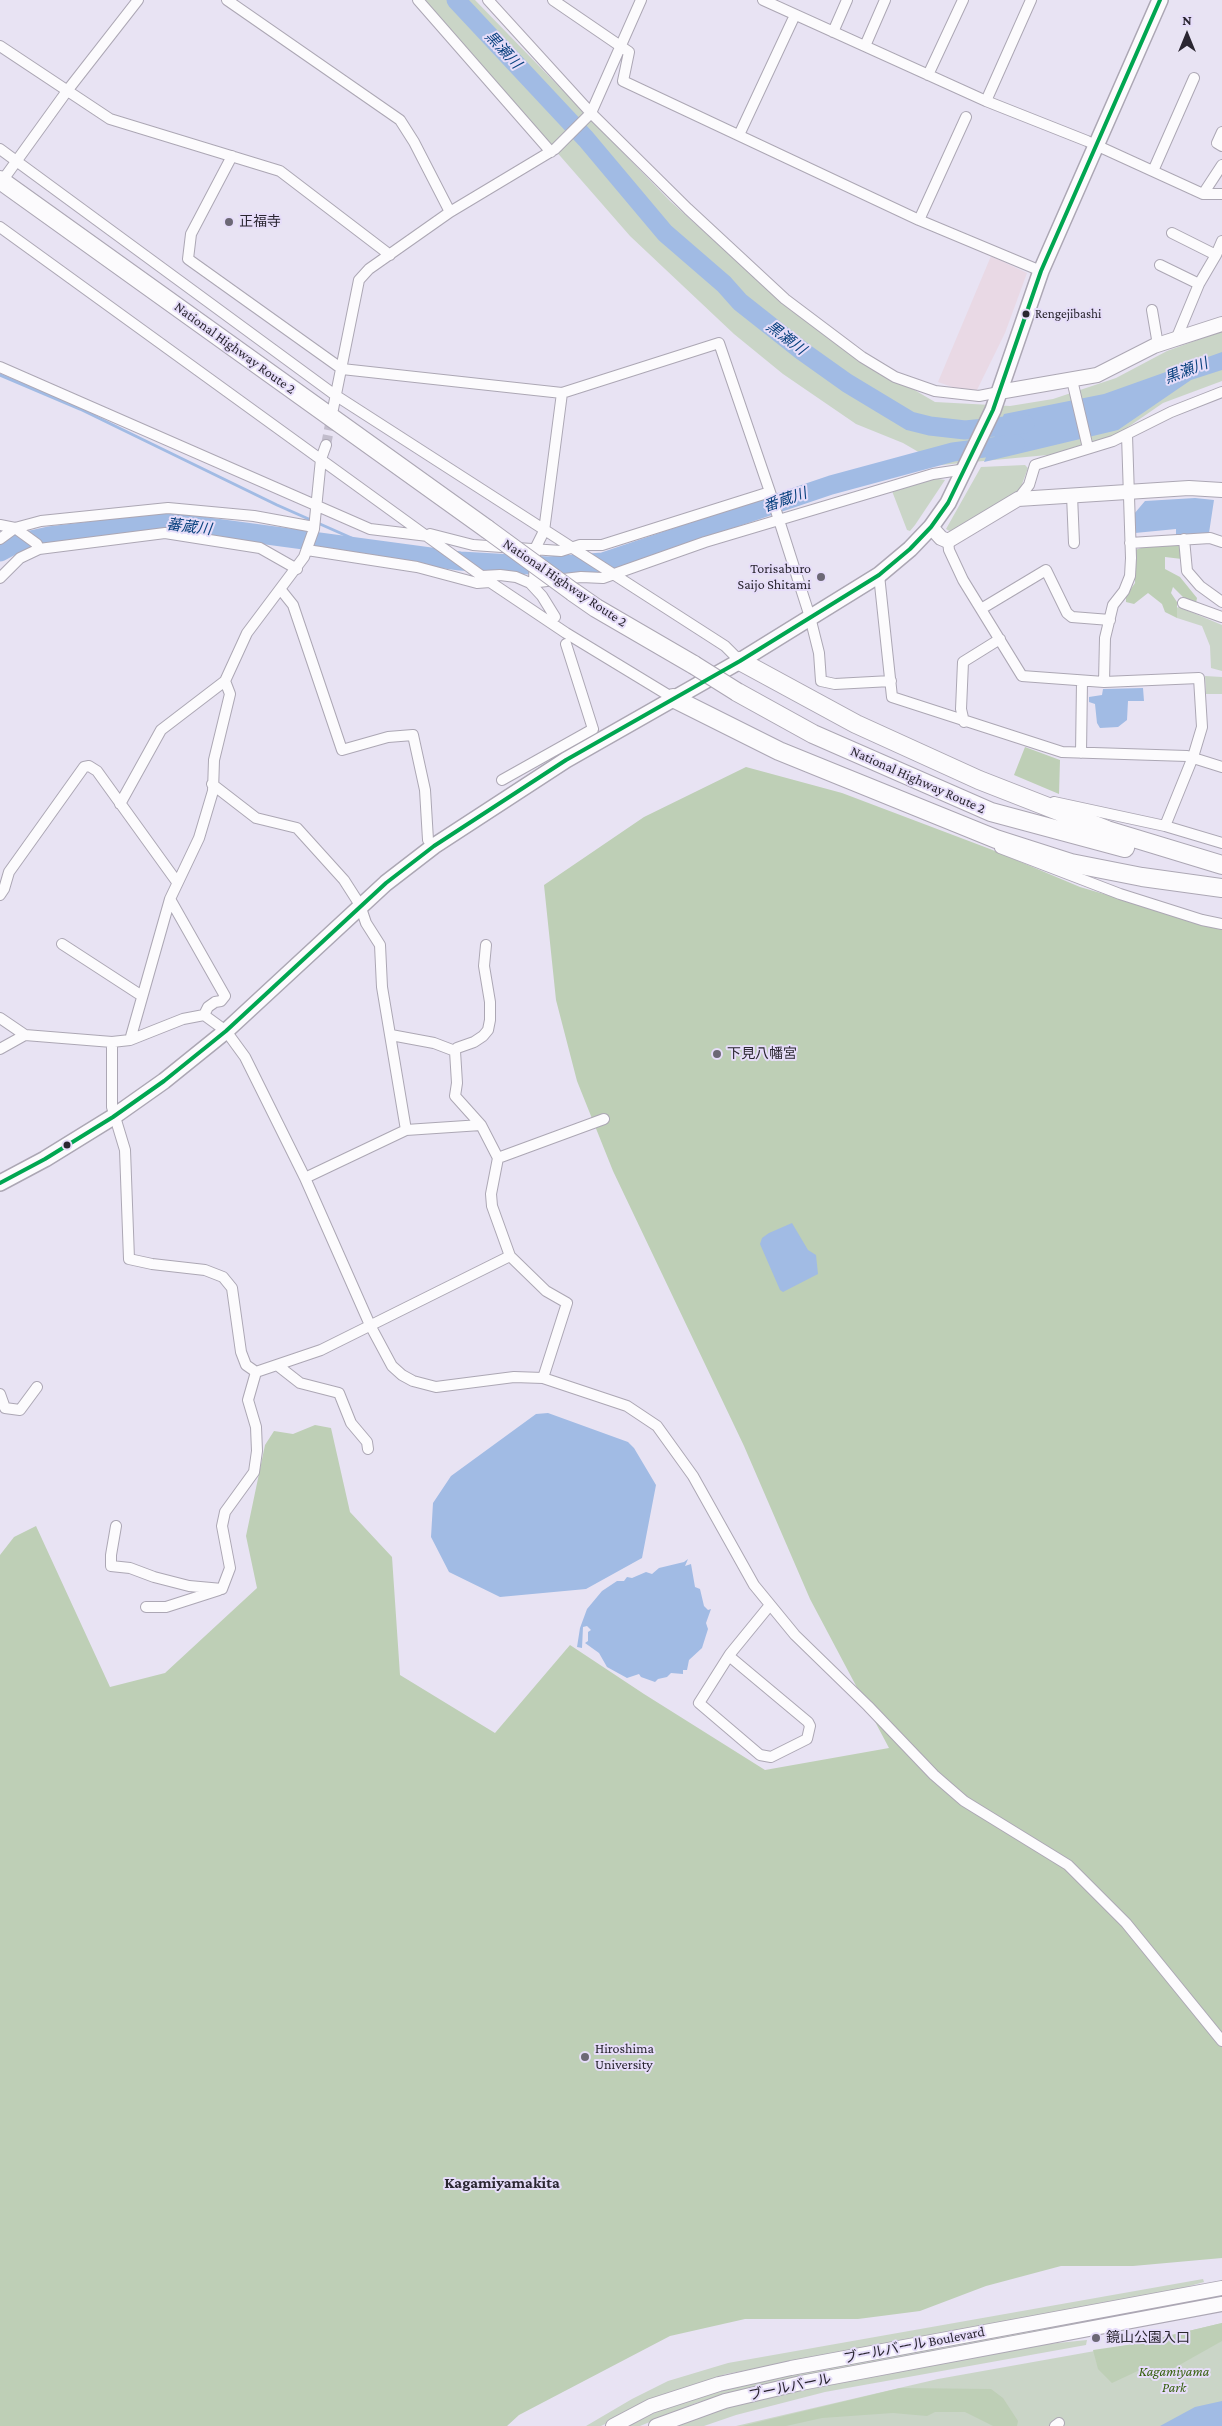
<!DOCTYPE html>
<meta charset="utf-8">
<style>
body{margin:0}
#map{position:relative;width:1222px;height:2426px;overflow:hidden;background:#e8e3f3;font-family:"Crimson Pro",serif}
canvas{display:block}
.north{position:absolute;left:1162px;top:10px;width:50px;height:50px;-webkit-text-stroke:4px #e6ddf9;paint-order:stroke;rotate:0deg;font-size:14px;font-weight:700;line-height:20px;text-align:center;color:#2a2631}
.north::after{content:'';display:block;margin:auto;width:18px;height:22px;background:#2a2631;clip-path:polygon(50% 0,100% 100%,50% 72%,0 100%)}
</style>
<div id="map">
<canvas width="1222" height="2426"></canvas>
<div class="north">N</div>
</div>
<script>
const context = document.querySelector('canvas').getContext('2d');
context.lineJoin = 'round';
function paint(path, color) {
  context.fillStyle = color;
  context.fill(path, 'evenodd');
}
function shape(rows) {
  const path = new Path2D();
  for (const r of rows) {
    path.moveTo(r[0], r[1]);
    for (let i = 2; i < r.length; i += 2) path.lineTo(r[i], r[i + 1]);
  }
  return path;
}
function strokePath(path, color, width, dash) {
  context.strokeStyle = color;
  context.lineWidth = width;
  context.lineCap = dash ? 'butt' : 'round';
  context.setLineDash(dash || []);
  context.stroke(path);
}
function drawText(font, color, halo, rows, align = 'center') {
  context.font = font + ' "Crimson Pro","Noto Sans JP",serif';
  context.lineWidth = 4;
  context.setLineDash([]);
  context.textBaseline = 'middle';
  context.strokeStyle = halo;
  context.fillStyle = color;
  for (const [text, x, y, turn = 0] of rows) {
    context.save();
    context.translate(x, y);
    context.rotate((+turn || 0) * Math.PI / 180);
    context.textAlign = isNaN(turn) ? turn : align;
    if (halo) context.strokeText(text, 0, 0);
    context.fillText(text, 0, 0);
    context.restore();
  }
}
paint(shape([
 [991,256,1027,273,1005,333,977,390,955,388,938,382]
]), '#e9d9e5');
paint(shape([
 [424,0,475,0,670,201,770,291,853,354,935,402,1010,406,1053,399,1116,378,1167,351,1222,331,1222,381,1163,403,1115,436,1058,454,941,465,903,443,856,424,783,374,734,334,630,236],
 [1025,465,1028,468,1021,487,1013,495,953,533,946,529,981,467],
 [932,478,945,480,915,525,910,531,907,530,892,491],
 [1179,607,1222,625,1222,671,1211,668,1210,646,1202,626,1177,618,1176,608],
 [1205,676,1222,677,1222,694,1206,694],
 [1203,2279,1204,2282,1172,2291,726,2374,666,2394,601,2426,586,2426,632,2399,668,2381,728,2363],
 [1148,2309,1155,2310,735,2392,696,2403,640,2426,628,2426,677,2402,752,2382,1117,2312],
 [1222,2323,1222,2426,736,2426,938,2379,1134,2344],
 [1087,2340,1086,2345,825,2392,736,2415,704,2426,670,2426,694,2416,749,2401,1028,2346]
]), '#cad5c7');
paint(shape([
 [1175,545,1180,546,1182,559,1165,557,1165,569,1180,577,1197,598,1196,603,1183,597,1173,587,1171,593,1177,602,1177,618,1165,612,1162,604,1148,593,1134,604,1126,602,1126,596,1135,583,1135,550,1147,546],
 [1025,747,1060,760,1059,794,1014,775],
 [746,767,842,793,990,849,1080,887,1155,909,1222,923,1222,2258,1133,2266,1061,2266,986,2286,920,2311,858,2319,745,2319,670,2336,519,2415,507,2426,0,2426,0,1555,14,1537,36,1526,110,1687,165,1673,257,1588,246,1536,265,1445,274,1431,293,1434,315,1425,331,1428,350,1512,392,1557,400,1675,495,1733,570,1645,644,1694,765,1770,889,1748,810,1599,744,1446,613,1171,577,1081,556,1000,544,885,644,817],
 [1222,2323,1222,2341,1151,2381,1142,2369,1112,2383,1098,2369,1093,2350,1134,2344],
 [900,2388,991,2389,1003,2398,1018,2421,1017,2426,993,2426,965,2412,935,2412,927,2416,893,2413,822,2418,786,2426,742,2426]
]), '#becfb6');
paint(shape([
 [1222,352,1222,370,1191,380,1118,430,984,462,1004,414,1104,394],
 [1195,498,1214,500,1209,533,1176,535,1176,529,1135,533,1134,514,1145,501],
 [1143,688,1144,701,1128,701,1127,720,1118,727,1100,728,1097,723,1095,704,1089,702,1089,697,1102,695,1103,689],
 [792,1223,808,1250,816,1255,818,1274,783,1292,780,1290,760,1244,762,1238,769,1233],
 [548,1413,628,1442,634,1448,656,1485,642,1558,586,1589,500,1597,449,1572,431,1537,433,1503,451,1476,536,1414],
 [688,1559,685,1566,691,1564,695,1587,700,1589,704,1606,708,1610,711,1609,706,1623,708,1629,702,1648,689,1660,687,1670,683,1670,683,1674,671,1673,667,1677,658,1679,655,1682,641,1677,639,1674,627,1678,607,1667,599,1653,585,1643,588,1641,588,1632,591,1630,587,1626,583,1627,582,1648,577,1647,580,1628,587,1609,602,1591,617,1581,624,1581,627,1577,632,1578,646,1572,652,1574,659,1568,684,1562],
 [1222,2401,1222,2426,1160,2426,1195,2407]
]), '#a1bbe4');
strokePath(shape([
 [0,375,80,409,277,505,381,551]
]), '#a1bbe4', 3);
strokePath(shape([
 [456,0,586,139,665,233,724,284,740,302,802,351,847,383,910,421,930,426,965,430,1025,424],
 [0,552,17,543,49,536,158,523,178,523,460,561,548,566,603,562,831,485,953,452,1015,444]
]), '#a1bbe4', 19);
strokePath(shape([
 [326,445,332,414]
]), '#c2bdcc', 10, [10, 5]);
const minor = shape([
 [227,0,400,120,414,142,450,212],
 [418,0,551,152],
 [488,0,591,113,688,209,785,299,862,357,895,377,935,391,979,396,999,392],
 [553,0,629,52,623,81,919,220,1041,271],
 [763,0,986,101,1087,141,1203,194,1222,194],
 [833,32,847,0],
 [0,46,110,119,280,171,390,255],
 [865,46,885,0],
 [928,75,963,0],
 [986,101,1031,0],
 [1222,132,1217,143,1222,146],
 [739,135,795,15],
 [0,149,335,395,725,646,740,661],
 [232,156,191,234,188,259,342,369,562,393,719,343,770,492,810,617,819,653,821,681,835,684,891,681],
 [1153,171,1194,78],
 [5,177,67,91,138,0],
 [1203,194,1222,165],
 [919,220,966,117],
 [0,227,490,582,566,633,673,698],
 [1172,233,1216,255],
 [1160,265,1199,284],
 [1152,310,1158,345],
 [1177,337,1199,284,1216,255,1222,241],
 [0,367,370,529,428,536],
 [1072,380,1088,448],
 [333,409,359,280,369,269,450,212,555,149,591,113,641,0],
 [1072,495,1074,543],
 [1018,499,1029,485,1035,465,1113,441,1171,412,1222,392],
 [0,525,15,528,37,544,39,549],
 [430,534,473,545,561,551,580,545,602,545,770,492],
 [0,539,15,528,41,521,168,508,254,516,314,527],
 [1184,539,1187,571,1200,586,1222,602],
 [948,541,949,550,963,580,1022,676,1104,682,1199,678,1202,727,1193,757,1165,826],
 [1130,543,1210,538,1222,542],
 [307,550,417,567,477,583,490,582],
 [879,575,892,697,1062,752,1187,756,1222,767],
 [482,576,500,575,516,577,530,583,542,596,555,617],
 [0,578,20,558,39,549,165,533,260,548,297,569],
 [530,583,581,577,603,578,705,542,933,474,966,469],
 [534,583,535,549,544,531,562,393],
 [281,590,293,605,342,750,388,737,413,735,425,790,428,840,434,846],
 [1183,603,1222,617],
 [981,609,1046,570,1067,613,1072,617,1110,620],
 [1104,682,1105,638,1113,605,1124,591,1130,576,1131,558,1127,435],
 [964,722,961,709,963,662,1000,639],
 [1081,753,1082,681],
 [502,780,593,729,566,644],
 [212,784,256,818,297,828,344,880,360,905,366,923,380,945,382,987,406,1130],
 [1054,802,1165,826,1222,843],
 [120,804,161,730,225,681],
 [1000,848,1120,894,1202,920,1222,924],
 [0,895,4,889,9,872,84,767,89,766,97,771,177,882],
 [170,899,225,996,221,1001,215,1002,208,1007,204,1015],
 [62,944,142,996],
 [0,1018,25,1035],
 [391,1035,434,1043,455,1051,457,1083,455,1096,481,1125,498,1158,491,1194,492,1206,510,1256,546,1291,567,1303,543,1378],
 [130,1040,170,899,199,838,213,791,214,760,230,694,225,681,247,633,304,557,314,529,321,459,326,445],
 [112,1042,112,1107,125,1150,129,1259,152,1264,205,1270,223,1277,232,1288,241,1352,246,1365,256,1372,321,1350,510,1256],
 [0,1049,25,1035,112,1042,130,1040,183,1019,204,1015,226,1031,245,1057,305,1178,370,1325,392,1366,402,1375,413,1381,436,1387,514,1377,543,1378,627,1406,657,1426,693,1476,754,1585,795,1635,868,1706,934,1775,964,1801,1068,1865,1126,1923,1222,2041],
 [455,1051,457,1048,474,1042,483,1036,488,1030,490,1020,490,1002,484,966,486,945],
 [498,1158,604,1119],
 [305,1178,406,1130,481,1125],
 [277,1365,300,1383,339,1393,351,1423,367,1442,368,1449],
 [0,1394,5,1408,20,1410,37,1387],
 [116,1526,111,1555,111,1566,130,1568,154,1577,189,1586,222,1589],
 [222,1589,230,1568,222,1526,225,1512,254,1472,257,1451,256,1427,248,1400,256,1372],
 [146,1607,166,1607,219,1590],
 [729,1656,808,1722,810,1726,807,1739,771,1757,760,1755,699,1703,730,1654,770,1605],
 [1055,2426,1059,2423]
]);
const tertiary = shape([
 [999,392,1097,375,1154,346,1222,324],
 [931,527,941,538,948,541,1018,499,1189,488,1222,490],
 [613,2426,651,2406,719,2384,791,2368,1222,2288],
 [656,2426,725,2401,801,2383,1222,2304]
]);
const secondary = shape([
 [0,1183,45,1159,113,1117,164,1081,226,1031,386,883,434,846,566,760,740,661,879,575,910,549,931,527,948,503,993,410,1041,271,1160,0]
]);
const trunk = shape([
 [0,180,487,529],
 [573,592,596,608,694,665],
 [740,661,856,724,979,780,1107,830,1222,865],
 [737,692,813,734,991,812,1125,848],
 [673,698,779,751,996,839,1071,863,1142,877,1222,888]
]);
strokePath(minor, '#aca7b4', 12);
strokePath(tertiary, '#aca7b4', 16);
strokePath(secondary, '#aca7b4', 18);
strokePath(trunk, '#aca7b4', 20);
strokePath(minor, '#fcfbfd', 10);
strokePath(tertiary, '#fcfbfd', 14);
strokePath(secondary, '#fcfbfd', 15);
strokePath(trunk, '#fcfbfd', 18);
const trunkBridge = shape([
 [487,529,573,592],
 [694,665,737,692]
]);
strokePath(trunkBridge, '#aca7b4', 20, []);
strokePath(trunkBridge, '#fcfbfd', 18);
strokePath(shape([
 [0,1183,45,1159,113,1117,164,1081,226,1031,386,883,434,846,566,760,740,661,879,575,910,549,931,527,948,503,993,410,1041,271,1160,0]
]), '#00a651', 4);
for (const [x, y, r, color] of [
 [229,222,5,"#6c6875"],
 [1026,314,4.5,"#2a2631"],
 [821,577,5,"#6c6875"],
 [717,1054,5,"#6c6875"],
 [67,1145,4.5,"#2a2631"],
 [585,2057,5,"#6c6875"],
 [1096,2338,5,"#6c6875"]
]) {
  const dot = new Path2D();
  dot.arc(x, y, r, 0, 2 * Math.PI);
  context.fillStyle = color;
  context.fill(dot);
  strokePath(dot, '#e6ddf9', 2);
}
drawText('13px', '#2a2631', '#e6ddf9', [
 ["Rengejibashi",1035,314]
], 'left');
drawText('14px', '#2a2631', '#e6ddf9', [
 ["正福寺",239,222],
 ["Torisaburo",811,569,"right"],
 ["Saijo Shitami",811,585,"right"],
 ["下見八幡宮",727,1054],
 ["Hiroshima",595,2049],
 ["University",595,2065],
 ["鏡山公園入口",1106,2338]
], 'left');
drawText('14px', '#2a2631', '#e6ddf9', [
 ["National Highway Route 2",235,348,36],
 ["National Highway Route 2",565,583,34],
 ["National Highway Route 2",918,780,24],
 ["ブールバール Boulevard",914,2345,-11],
 ["ブールバール",790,2387,-12]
]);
drawText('italic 14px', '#355f0c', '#e6ddf9', [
 ["Kagamiyama",1174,2372],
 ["Park",1174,2388]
]);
drawText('italic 15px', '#0a427f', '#e6ddf9', [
 ["黒瀬川",503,50,47],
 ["黒瀬川",786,338,37],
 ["黒瀬川",1186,371,-21],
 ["番蔵川",785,500,-19],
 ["蕃蔵川",189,527,7]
]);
drawText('bold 16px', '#2a2631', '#e6ddf9', [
 ["Kagamiyamakita",502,2183]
]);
</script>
